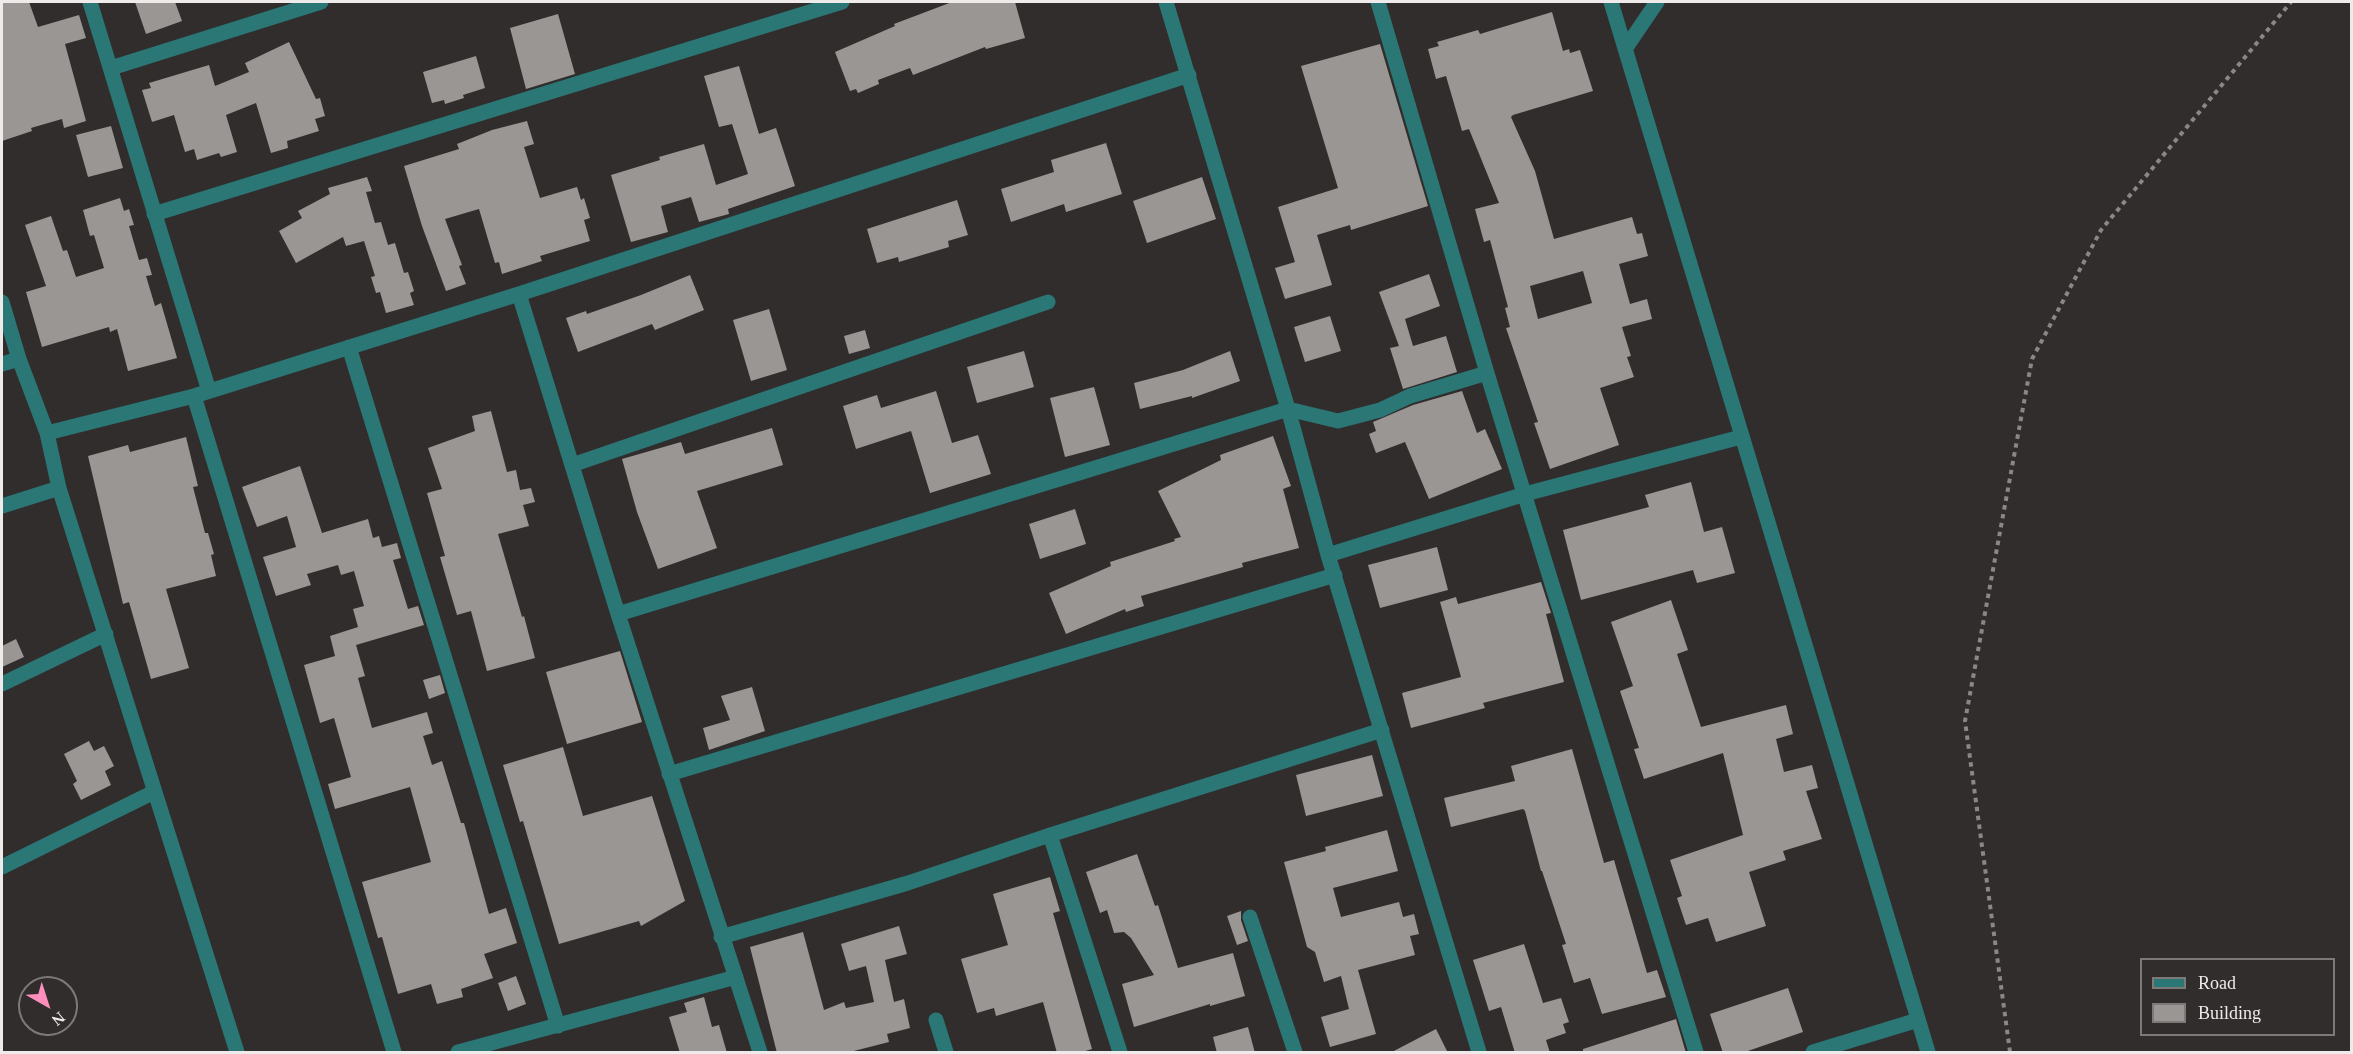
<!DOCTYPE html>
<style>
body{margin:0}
#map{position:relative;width:2353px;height:1054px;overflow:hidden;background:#312d2c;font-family:Georgia,serif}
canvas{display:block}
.frame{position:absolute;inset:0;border:3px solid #eeebea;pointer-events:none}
.legend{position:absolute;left:2140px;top:958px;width:195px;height:78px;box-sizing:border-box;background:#312d2c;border:2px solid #7d7978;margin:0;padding:8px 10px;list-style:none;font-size:18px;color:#eeebea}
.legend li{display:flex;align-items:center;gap:12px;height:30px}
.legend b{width:30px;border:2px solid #7d7978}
.north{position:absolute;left:18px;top:976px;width:60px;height:60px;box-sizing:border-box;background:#312d2c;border:2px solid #7d7978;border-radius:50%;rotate:141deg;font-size:16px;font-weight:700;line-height:24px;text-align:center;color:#eeebea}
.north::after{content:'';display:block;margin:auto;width:21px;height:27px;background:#fe8ebc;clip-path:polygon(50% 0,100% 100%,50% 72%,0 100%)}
</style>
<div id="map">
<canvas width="2353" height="1054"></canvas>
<div class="frame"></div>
<ul class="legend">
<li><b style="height:8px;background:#2a7776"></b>Road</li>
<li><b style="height:16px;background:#999693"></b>Building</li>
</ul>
<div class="north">N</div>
</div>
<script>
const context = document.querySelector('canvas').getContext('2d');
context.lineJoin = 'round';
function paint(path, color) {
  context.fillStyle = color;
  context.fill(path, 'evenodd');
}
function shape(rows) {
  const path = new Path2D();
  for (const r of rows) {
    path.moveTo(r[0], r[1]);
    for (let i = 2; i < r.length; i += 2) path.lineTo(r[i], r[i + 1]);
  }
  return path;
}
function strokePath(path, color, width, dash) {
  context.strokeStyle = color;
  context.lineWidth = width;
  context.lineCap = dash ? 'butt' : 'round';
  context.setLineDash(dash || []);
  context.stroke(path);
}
paint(shape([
 [2,2,29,2,38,27,79,15,86,38,65,44,86,121,64,128,62,119,31,128,32,131,2,141],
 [135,2,175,2,182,21,146,34],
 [952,2,1015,2,1025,38,986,49,985,47,913,75,910,68,878,80,879,84,858,93,856,89,850,91,835,52,895,26,894,24],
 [1552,12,1563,51,1569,49,1570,53,1580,50,1593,91,1513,115,1511,117,1535,171,1554,239,1632,217,1637,234,1642,233,1648,256,1619,264,1630,304,1647,299,1652,319,1622,327,1631,356,1627,357,1634,377,1600,388,1619,445,1550,469,1534,423,1538,422,1506,328,1510,327,1505,308,1508,307,1490,240,1484,242,1475,209,1499,203,1469,129,1462,131,1446,76,1436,79,1428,49,1439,46,1437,42,1478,30,1480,34],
 [1583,271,1592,303,1538,319,1530,286],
 [558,14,575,74,526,89,510,28],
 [289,42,316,99,320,98,325,116,315,119,319,131,287,141,288,148,271,153,256,103,226,115,237,152,221,157,219,153,197,160,194,149,185,152,174,115,152,122,142,90,151,88,149,83,209,65,215,86,249,72,245,63],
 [1380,44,1428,206,1351,230,1350,225,1317,235,1332,285,1285,299,1275,268,1295,262,1278,207,1338,188,1301,66],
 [476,56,485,88,463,95,464,98,445,104,444,100,432,103,423,72],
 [739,66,759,134,776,128,795,186,728,209,729,214,699,222,691,197,661,206,668,232,631,242,611,175,660,160,659,157,704,144,716,185,748,174,732,124,719,127,704,76],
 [527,121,534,144,524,147,540,198,577,187,581,200,584,198,590,218,584,220,590,241,540,256,542,261,502,274,499,262,495,263,479,209,445,219,462,265,459,266,466,284,446,291,422,226,404,166,459,149,457,144,492,130],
 [111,126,123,168,88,177,76,135],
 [1106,143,1122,194,1066,212,1064,204,1011,222,1001,189,1054,172,1051,160],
 [367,177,372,191,366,192,375,223,381,222,388,245,395,243,404,273,408,272,414,291,410,293,414,305,386,313,380,292,376,293,371,277,375,276,364,241,346,246,343,237,296,263,279,231,302,218,298,211,330,194,328,188],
 [1202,177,1216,219,1147,243,1133,201],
 [120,198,124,211,129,209,134,225,129,226,139,260,147,258,152,275,146,276,155,306,161,303,177,358,128,371,117,329,110,332,109,327,42,347,26,292,46,286,25,225,51,216,63,251,67,250,76,277,104,268,94,235,90,236,83,210],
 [957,200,968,235,948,241,949,247,899,262,898,257,877,263,867,229],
 [1429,274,1440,306,1405,319,1413,346,1446,336,1457,372,1403,389,1390,348,1399,346,1379,292],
 [690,275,704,310,655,330,652,324,578,352,566,318,586,311,587,314,641,295],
 [769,309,787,370,751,381,733,320],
 [1330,316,1341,351,1305,362,1294,327],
 [865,330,870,348,849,354,844,336],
 [1024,351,1034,387,977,403,967,367],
 [1230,351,1240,381,1192,398,1192,396,1140,409,1134,383,1183,370],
 [1094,387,1110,445,1065,457,1050,398],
 [936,391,952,443,978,435,991,474,930,493,911,431,856,449,843,406,877,395,881,408],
 [1462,391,1477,433,1485,429,1502,469,1429,499,1405,442,1376,453,1369,434,1376,431,1373,422,1413,405],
 [491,411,507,472,516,470,520,490,531,488,535,502,523,505,529,526,498,534,522,617,524,616,535,658,487,671,471,611,457,615,440,557,445,556,427,493,442,489,428,448,475,431,472,416],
 [772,428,783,465,697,491,717,548,658,569,637,512,622,459,681,442,685,454],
 [1273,436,1291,486,1283,489,1299,548,1242,563,1243,567,1141,596,1144,606,1126,612,1125,609,1066,634,1049,593,1111,566,1110,562,1175,541,1174,539,1181,537,1158,491,1221,460,1220,455],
 [186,437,198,486,193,487,205,533,208,533,214,554,211,555,216,576,166,589,189,668,151,679,129,602,123,604,88,456,128,445,130,452],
 [300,466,322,533,368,519,373,538,379,536,382,547,397,543,401,558,393,560,408,609,418,606,424,625,356,645,365,676,358,678,372,728,427,712,433,733,423,736,432,765,442,761,461,823,464,823,489,914,506,908,517,943,484,954,493,978,461,989,463,997,437,1004,431,984,398,994,382,937,378,938,362,882,431,862,410,787,335,809,328,784,351,777,334,718,320,723,304,665,335,656,330,636,358,627,353,609,364,606,354,571,341,575,338,565,307,574,311,585,276,596,263,557,296,547,287,516,257,527,242,487],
 [1691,482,1704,532,1722,527,1735,573,1697,583,1693,570,1581,600,1563,530,1649,507,1645,495],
 [1075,509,1086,544,1040,559,1029,524],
 [1437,547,1448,590,1380,608,1368,565],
 [1541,582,1551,613,1546,614,1564,682,1483,703,1485,708,1411,728,1402,693,1461,677,1440,602,1456,597,1458,604],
 [1671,600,1688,650,1677,654,1701,727,1786,705,1793,734,1776,739,1784,772,1812,765,1818,788,1806,791,1822,839,1783,851,1786,860,1749,872,1766,926,1716,942,1708,918,1686,925,1677,898,1682,896,1670,860,1743,835,1723,753,1644,779,1634,749,1639,748,1620,691,1633,686,1611,622],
 [16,639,24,657,2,667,2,646],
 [620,651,642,722,567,744,546,672],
 [440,675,445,693,429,699,423,680],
 [752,687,765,731,709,750,703,728,730,720,721,696],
 [89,741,94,751,104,746,114,766,105,771,111,785,81,800,73,784,77,781,64,754],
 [563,747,583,816,652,796,685,901,641,926,639,921,559,944,523,821,520,822,503,765],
 [1572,749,1604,863,1614,860,1647,973,1657,970,1666,997,1602,1014,1590,978,1574,983,1562,945,1566,944,1542,871,1541,871,1525,811,1523,809,1451,827,1444,798,1515,781,1511,766],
 [1372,755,1383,796,1306,816,1296,775],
 [1387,830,1398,871,1333,888,1341,917,1399,902,1403,917,1414,914,1419,934,1410,936,1415,955,1358,970,1376,1034,1330,1047,1321,1017,1349,1009,1341,976,1324,982,1315,952,1307,947,1284,862,1326,851,1325,847],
 [1137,854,1155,906,1158,905,1178,968,1233,953,1245,996,1210,1006,1210,1004,1134,1027,1122,984,1154,975,1131,938,1124,932,1114,933,1107,910,1100,913,1086,872],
 [1050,877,1060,911,1053,913,1092,1049,1079,1053,1057,1053,1043,1002,996,1016,994,1008,977,1013,961,959,1008,945,993,894],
 [1241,911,1241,920,1248,941,1237,945,1227,916],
 [899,926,907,954,885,960,894,1002,904,999,910,1028,887,1034,889,1042,846,1053,777,1053,750,947,803,932,824,1010,844,1002,846,1008,874,1002,866,966,849,971,841,944],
 [1524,944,1543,1003,1561,998,1569,1022,1563,1024,1566,1033,1546,1040,1550,1053,1515,1053,1501,1007,1489,1011,1473,960],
 [516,976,526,1004,508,1011,498,983],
 [1788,988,1803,1032,1742,1053,1723,1053,1710,1014],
 [704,997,712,1027,719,1025,727,1053,680,1053,669,1017,687,1012,684,1003],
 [1676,1019,1686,1053,1583,1053,1583,1049],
 [1248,1027,1255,1053,1217,1053,1213,1037],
 [1436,1029,1448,1053,1390,1053]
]), '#999693');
strokePath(shape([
 [2010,1052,1965,721,2032,359,2101,230,2291,2]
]), '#8b8786', 4, [4.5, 4.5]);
strokePath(shape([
 [90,2,209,391],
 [1166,2,1288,409,1328,555,1479,1052],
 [1378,2,1487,373,1696,1052],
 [1611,2,1928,1052],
 [1625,49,1657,2],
 [111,68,321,2],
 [154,214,842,2],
 [519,294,618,614,760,1052],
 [2,302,19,359,47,433,59,488,237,1052],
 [349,347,558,1026],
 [2,364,19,359],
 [194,396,394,1052],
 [47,433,194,396,519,294,1189,75],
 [572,465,1048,302],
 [2,506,59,488],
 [1328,555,1525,494,1741,437],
 [618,614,1288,409,1338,421,1380,410,1410,396,1487,373],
 [2,684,106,634],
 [669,774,1335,575],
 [1050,835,1120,1052],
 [2,867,154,792],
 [1250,917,1295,1052],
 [721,937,908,883,1050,835,1382,730],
 [936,1020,946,1052],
 [458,1052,736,977],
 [1813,1052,1918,1020]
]), '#2a7776', 15);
</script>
